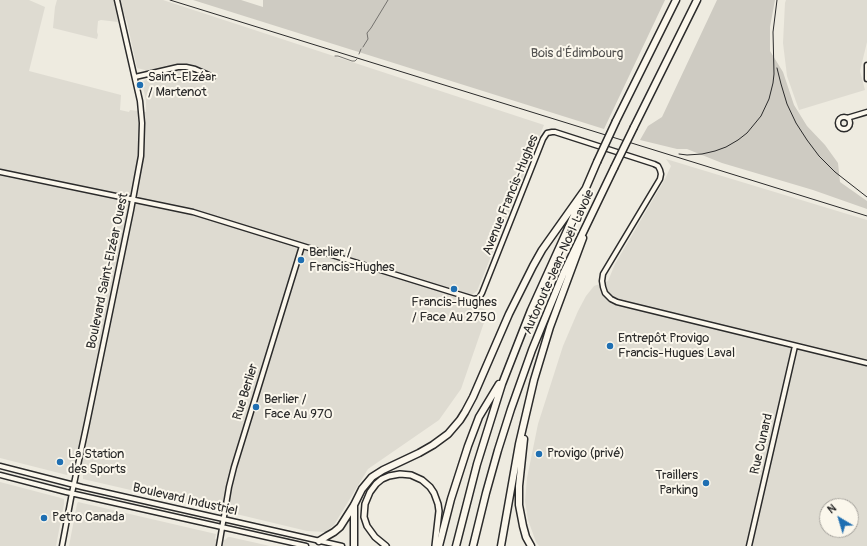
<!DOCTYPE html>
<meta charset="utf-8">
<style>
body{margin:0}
#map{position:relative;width:867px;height:546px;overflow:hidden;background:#eeebe0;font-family:Pangolin,sans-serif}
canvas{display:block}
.north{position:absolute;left:819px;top:498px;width:40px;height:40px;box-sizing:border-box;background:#fbf7ec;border:1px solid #a8a59f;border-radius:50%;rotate:322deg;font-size:11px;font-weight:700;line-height:16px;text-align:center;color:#2b2b2b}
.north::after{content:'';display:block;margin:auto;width:14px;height:18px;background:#1f6fb2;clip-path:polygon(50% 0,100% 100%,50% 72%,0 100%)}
</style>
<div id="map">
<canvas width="867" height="546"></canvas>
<div class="north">N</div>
</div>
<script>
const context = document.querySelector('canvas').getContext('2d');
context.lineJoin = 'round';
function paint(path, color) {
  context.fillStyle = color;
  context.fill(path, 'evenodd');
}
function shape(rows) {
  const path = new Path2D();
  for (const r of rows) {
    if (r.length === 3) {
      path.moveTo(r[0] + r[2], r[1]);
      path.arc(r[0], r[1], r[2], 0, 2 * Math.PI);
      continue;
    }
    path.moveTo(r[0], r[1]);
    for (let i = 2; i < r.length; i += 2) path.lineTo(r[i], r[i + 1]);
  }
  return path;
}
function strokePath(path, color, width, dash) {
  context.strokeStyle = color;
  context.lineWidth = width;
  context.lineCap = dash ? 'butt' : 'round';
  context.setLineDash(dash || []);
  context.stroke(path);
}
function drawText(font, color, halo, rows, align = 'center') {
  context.font = font + ' Pangolin,sans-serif';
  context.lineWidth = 4;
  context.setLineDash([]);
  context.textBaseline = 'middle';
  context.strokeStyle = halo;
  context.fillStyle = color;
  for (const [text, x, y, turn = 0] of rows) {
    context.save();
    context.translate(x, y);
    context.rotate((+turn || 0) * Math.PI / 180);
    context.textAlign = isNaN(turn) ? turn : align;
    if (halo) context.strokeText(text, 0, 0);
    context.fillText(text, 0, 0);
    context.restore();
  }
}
paint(shape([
 [0,0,29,0,45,7,29,71,121,95,120,110,129,112,130,110,146,112,146,101,142,82,147,79,145,70,137,68,127,22,119,0,163,0,544,125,477,291,473,294,470,303,488,311,461,389,439,420,368,469,334,525,325,532,307,531,232,513,232,506,221,502,217,510,83,479,83,471,71,465,67,475,0,458],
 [57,0,114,0,118,22,101,20,98,21,97,32,98,35,97,39,53,28,55,7],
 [786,0,867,0,867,42,860,71,865,90,799,110,787,76,783,43,785,3],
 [666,159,867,220,867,546,539,546,536,542,528,520,525,501,527,478,538,424,563,346,578,311,586,296,594,286,608,281,615,264,665,179,671,166],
 [827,506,851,506,851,530,827,530],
 [0,482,61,498,64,499,64,504,56,546,0,546],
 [78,502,216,534,215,539,225,540,228,537,230,537,270,546,69,546,77,504]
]), '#dedbd1');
paint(shape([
 [193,0,241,0,263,7,263,0,665,0,604,129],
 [717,0,775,0,770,27,770,51,783,72,794,105,807,126,825,145,838,163,840,182,867,201,867,209,813,190,722,163,687,149,677,149,640,140,648,126,662,117]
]), '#cecbc2');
strokePath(shape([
 [363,47,368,39,367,33,371,28,388,0],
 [359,54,361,49],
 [335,56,338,56,352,61,355,61,357,59]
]), '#74726e', 1);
const minor = shape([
 [867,65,867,79],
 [135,77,178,67,186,67,195,69,213,77],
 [844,123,6],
 [847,118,867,112],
 [0,172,193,212,474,299,479,298,482,293,543,139,547,133,552,132,555,132,654,164,658,166,660,170,661,174,660,179,603,274,602,281,603,287,605,293,611,299,617,302,629,305,867,363],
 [0,466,82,487,342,546],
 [0,475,66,492,306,546],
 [62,546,72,493,87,423,131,210,141,156,142,123,140,101,117,0],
 [219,546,229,487,234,467,302,246],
 [749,546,795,346]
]);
const major = shape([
 [386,546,375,537,367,526,364,517,365,504,370,492,376,484,382,479,389,476,400,474,411,475,422,480,430,487,434,493,438,504,439,511,435,546]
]);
const highway = shape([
 [616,121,676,0],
 [634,127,697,0],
 [585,190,597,162],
 [524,439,519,486,519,505,523,526,526,537,531,546],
 [319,541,327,536,334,532,340,527,354,505,362,489,372,477,383,470,419,453,433,445,448,434,460,420,465,412,473,397,509,314,533,266,542,250,586,188],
 [354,546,354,505],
 [439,546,451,499,468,446,479,417,499,384],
 [456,546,477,464,502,384,531,310,580,202],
 [473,546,486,493,498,450,511,409,532,350,564,272,614,168],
 [501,546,519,444,534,380,550,327,583,238]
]);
strokePath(minor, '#2b2b2b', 7);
strokePath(major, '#2b2b2b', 8);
strokePath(highway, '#2b2b2b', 9);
strokePath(minor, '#fbf7ec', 4);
strokePath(major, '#fbf7ec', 5);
strokePath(highway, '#fbf7ec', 6);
strokePath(shape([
 [170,0,867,216],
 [777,68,781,84,787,104,796,123,807,140,819,156,835,172,867,197],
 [679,154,687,155,702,154,715,151,726,147,738,140,747,133,761,116,769,99,773,83,774,74,773,32,777,0]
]), '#2b2b2b', 1);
const highwayBridge = shape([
 [597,162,616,121],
 [614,168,634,127]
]);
strokePath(highwayBridge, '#2b2b2b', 9, []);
strokePath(highwayBridge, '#fbf7ec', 6);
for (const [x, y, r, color] of [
 [140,85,4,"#1f6fb2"],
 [301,260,4,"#1f6fb2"],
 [454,289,4,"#1f6fb2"],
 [610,346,4,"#1f6fb2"],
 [256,407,4,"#1f6fb2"],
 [539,454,4,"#1f6fb2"],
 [60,462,4,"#1f6fb2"],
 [706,483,4,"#1f6fb2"],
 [44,518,4,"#1f6fb2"]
]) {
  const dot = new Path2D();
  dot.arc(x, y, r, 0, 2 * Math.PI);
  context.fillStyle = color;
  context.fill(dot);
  strokePath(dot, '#fbf7ec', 1.5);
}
drawText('13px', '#545351', '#fbf7ec', [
 ["Bois d'Édimbourg",577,54]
]);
drawText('13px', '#2b2b2b', '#fbf7ec', [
 ["Saint-Elzéar",148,78],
 ["/ Martenot",148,93],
 ["Berlier /",309,253],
 ["Francis-Hughes",309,268],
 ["Francis-Hughes",454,303,"center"],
 ["/ Face Au 2750",454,318,"center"],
 ["Entrepôt Provigo",618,339],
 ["Francis-Hugues Laval",618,354],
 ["Berlier /",264,400],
 ["Face Au 970",264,415],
 ["Provigo (privé)",547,454],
 ["La Station",68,455],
 ["des Sports",68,470],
 ["Traillers",698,476,"right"],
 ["Parking",698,491,"right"],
 ["Petro Canada",52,518]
], 'left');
drawText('13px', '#2b2b2b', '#fbf7ec', [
 ["Avenue Francis-Hughes",511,195,-68],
 ["Autoroute Jean-Noël-Lavoie",559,262,-66],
 ["Boulevard Saint-Elzéar Ouest",108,271,-78],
 ["Rue Berlier",246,392,-73],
 ["Rue Cunard",762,444,-77],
 ["Boulevard Industriel",185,500,13]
]);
</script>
